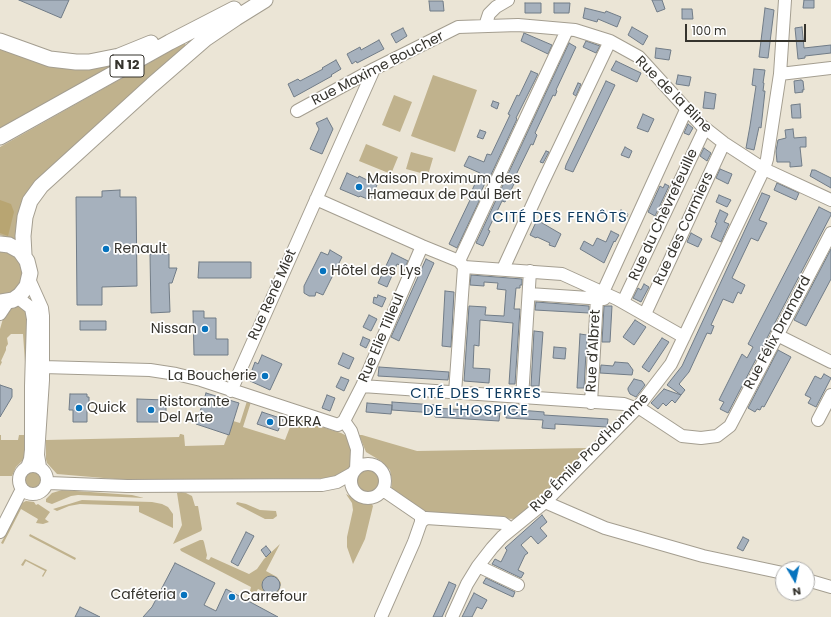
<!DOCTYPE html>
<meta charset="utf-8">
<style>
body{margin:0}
#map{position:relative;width:831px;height:617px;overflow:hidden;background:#ebe5d6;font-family:Poppins,sans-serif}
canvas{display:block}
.north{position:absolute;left:775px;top:561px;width:40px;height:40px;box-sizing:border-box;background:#fff;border:1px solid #aeadab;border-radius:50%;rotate:171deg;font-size:11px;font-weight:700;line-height:16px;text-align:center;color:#35332d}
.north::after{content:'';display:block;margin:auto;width:14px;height:18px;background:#0673be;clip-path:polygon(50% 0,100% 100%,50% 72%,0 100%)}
.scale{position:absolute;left:685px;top:24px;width:121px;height:18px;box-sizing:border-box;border:2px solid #35332d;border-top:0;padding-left:5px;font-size:12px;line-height:14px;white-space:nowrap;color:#35332d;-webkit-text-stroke:3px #fff;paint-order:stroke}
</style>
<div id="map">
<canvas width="831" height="617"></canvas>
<div class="north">N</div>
<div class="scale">100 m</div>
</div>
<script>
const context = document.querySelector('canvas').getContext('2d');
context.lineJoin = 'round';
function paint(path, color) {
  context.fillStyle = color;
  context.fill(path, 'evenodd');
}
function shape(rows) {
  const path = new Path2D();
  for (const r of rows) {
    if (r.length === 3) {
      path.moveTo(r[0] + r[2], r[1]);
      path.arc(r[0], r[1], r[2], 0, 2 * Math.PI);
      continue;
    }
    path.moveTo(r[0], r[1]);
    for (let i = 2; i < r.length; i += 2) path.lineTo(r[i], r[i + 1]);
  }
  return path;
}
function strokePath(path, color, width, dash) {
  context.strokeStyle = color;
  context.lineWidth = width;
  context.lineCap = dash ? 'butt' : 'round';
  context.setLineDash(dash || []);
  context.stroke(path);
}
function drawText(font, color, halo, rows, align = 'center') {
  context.font = font + ' Poppins,sans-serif';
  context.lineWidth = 3.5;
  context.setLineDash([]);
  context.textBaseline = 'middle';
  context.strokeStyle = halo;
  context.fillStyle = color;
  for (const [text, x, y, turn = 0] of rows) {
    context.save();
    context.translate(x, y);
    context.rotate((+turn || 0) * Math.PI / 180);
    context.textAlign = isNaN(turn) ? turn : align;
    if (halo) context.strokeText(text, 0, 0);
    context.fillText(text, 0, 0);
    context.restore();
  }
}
paint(shape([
 [184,43,189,48,51,174,16,240,0,235,0,147],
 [0,48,125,58,0,129],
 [433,75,477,90,455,152,411,136],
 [394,95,412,102,400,132,382,125],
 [366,144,398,157,391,174,359,161],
 [411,152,433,158,428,175,406,169],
 [0,249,17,255,25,273,17,291,0,297],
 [14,307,21,307,25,309,27,313,28,359,25,362,23,334,11,334,7,338,8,344,6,347,6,350,1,361,2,362,0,366,0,329,4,315,9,310],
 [247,401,251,402,243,427,285,440,292,422,291,418,288,416,341,433,347,436,352,449,352,463,348,470,335,478,127,480,57,474,47,463,46,459,46,440,179,437,180,434,181,434,184,435,185,446,224,445,233,421,240,423],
 [0,435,1,435,1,440,18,440,19,435,25,435,25,458,16,467,12,476,0,476],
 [359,435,362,435,417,451,588,448,589,449,590,451,565,473,565,475,515,519,428,515,391,491,392,481,390,470,381,461,366,452],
 [368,481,12],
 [33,480,9],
 [62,490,132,495,144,498,78,495,71,496,52,504,46,502,46,499,52,493],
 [181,492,186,493,192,496,195,506,198,506,202,529,201,531,173,544,182,525,177,493],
 [346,494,361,502,371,503,373,506,365,539,353,564,347,547,347,537,353,510,352,503],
 [82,500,152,502,162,504,168,507,173,514,173,528,139,512,139,506,80,504,69,506,57,511,53,509],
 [26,501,34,502,36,505,38,504,50,512,45,519,49,522,43,524,36,523,38,519,21,509,3,544,1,543,22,503],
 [237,502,246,504,260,510,276,511,277,516,273,519,265,519,236,504],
 [30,534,76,558,75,560,29,536],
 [200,540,203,540,204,542,207,555,206,559,209,560,211,557,249,574,257,569,264,559,280,544,266,571,277,577,281,583,280,589,275,597,258,589,255,594,250,591,251,587,181,551,180,549],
 [25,559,47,570,43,577,42,576,45,571,41,569,26,561,23,566,21,565]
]), '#c0b28d');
paint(shape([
 [0,200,11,204,14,212,8,236,0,233]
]), '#b8a572');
const building = shape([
 [19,0,69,0,61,18,19,0],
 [652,0,662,0,665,9,657,12,652,0],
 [804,0,814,0,814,8,803,8,804,0],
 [429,1,443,1,444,11,430,11,429,1],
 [525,3,541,3,541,13,525,13,525,3],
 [554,3,570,3,569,13,554,13,554,3],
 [585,8,605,13,606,11,621,17,617,27,598,19,597,22,583,18,585,8],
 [765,8,774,10,768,58,759,57,765,8],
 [682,9,692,9,693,19,682,19,682,9],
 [632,27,648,36,643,45,628,35,632,27],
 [802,27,804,48,831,45,831,53,805,56,805,58,798,59,795,28,802,27],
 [403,28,407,36,396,43,391,34,403,28],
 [524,33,552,45,548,54,521,41,524,33],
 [379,40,384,49,357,63,356,61,352,64,347,54,360,47,361,50,379,40],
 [586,41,600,46,596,53,583,47,586,41],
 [569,43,576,47,556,90,557,91,555,96,553,95,535,133,537,135,533,145,531,144,512,183,514,184,505,202,502,201,488,230,490,231,483,246,476,243,569,43],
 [656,48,671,50,669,60,655,58,656,48],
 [336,60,341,69,331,75,332,76,294,97,288,84,298,79,300,81,323,69,322,68,336,60],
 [616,61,641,73,637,82,611,70,616,61],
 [754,69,765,70,763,83,764,83,763,91,765,91,761,128,759,127,754,150,746,148,750,126,756,86,752,85,754,69],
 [531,71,538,74,516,118,517,119,490,177,488,177,478,198,480,199,457,248,449,244,470,200,468,199,480,173,464,166,469,156,484,162,487,154,491,155,510,115,508,114,517,95,519,96,531,71],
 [678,75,691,77,689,86,676,84,678,75],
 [801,80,803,81,804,90,802,90,803,92,795,93,794,81,801,80],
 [606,81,615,85,573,172,565,169,566,165,606,81],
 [578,83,581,84,576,96,573,94,578,83],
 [705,92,716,94,714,109,703,108,705,92],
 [493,101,499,103,497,109,491,106,493,101],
 [800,104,801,118,792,118,791,105,800,104],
 [643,114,654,119,648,132,637,128,643,114],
 [327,118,333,129,322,154,310,149,319,129,316,123,327,118],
 [688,124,693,128,689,135,684,133,688,124],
 [793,129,794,138,806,137,806,147,800,147,802,166,790,167,790,162,777,162,776,151,778,140,786,138,785,130,793,129],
 [480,130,486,132,483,139,477,137,480,130],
 [625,147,632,151,629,158,621,155,625,147],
 [704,148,711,153,707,161,700,156,704,148],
 [546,151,549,152,543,163,540,162,546,151],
 [720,169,732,174,728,184,716,178,720,169],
 [812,170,815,170,831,178,831,188,810,176,812,170],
 [347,173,358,178,359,176,377,185,370,200,360,196,359,197,340,189,347,173],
 [777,183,799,193,796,200,774,190,777,183],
 [665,184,669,186,655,216,648,212,660,186,663,188,665,184],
 [120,190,120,197,136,197,137,286,102,287,102,305,77,305,76,197,102,197,102,191,120,190],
 [762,193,770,196,759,220,767,223,758,241,751,238,732,278,745,285,741,294,738,292,733,303,723,299,711,325,714,326,711,334,707,333,689,372,679,384,685,390,681,395,667,385,682,366,762,193],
 [719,195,731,200,727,207,716,202,719,195],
 [819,207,831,213,831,215,728,413,720,409,724,402,719,400,742,354,747,358,753,347,748,344,819,207],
 [621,210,628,214,625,221,618,217,621,210],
 [720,210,728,214,724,222,729,224,721,242,711,237,717,223,715,222,720,210],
 [537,220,561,234,555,247,549,245,550,243,537,237,536,238,530,235,537,220],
 [611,231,619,235,615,242,614,241,604,263,580,249,584,241,593,246,597,238,606,242,611,231],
 [691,233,702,239,698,247,687,242,691,233],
 [831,249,831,279,806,326,794,320,831,249],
 [330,250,342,257,323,295,316,292,315,296,309,296,304,293,304,286,321,252,328,255,330,250],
 [392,253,408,261,405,267,397,264,387,287,378,283,392,253],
 [150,254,169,254,169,268,177,268,172,283,169,283,170,312,151,313,150,254],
 [426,259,434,263,399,341,391,337,426,259],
 [199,262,251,262,251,278,198,278,199,262],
 [471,275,522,279,522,285,520,285,520,288,516,288,514,309,520,309,515,384,509,384,513,323,480,320,479,346,474,345,473,368,490,369,489,383,464,381,469,306,486,307,485,315,504,316,506,290,497,289,498,283,484,282,484,286,470,285,471,275],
 [644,284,649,287,641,302,633,298,638,288,641,290,644,284],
 [445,291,454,292,451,347,442,346,445,291],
 [378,295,386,298,382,307,373,303,374,297,377,298,378,295],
 [536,302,589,306,589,313,535,310,536,302],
 [604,306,612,306,610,342,602,342,604,306],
 [193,311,204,311,204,318,216,318,216,339,228,339,228,355,194,355,193,311],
 [369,315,377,319,371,331,363,327,369,315],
 [635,320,646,327,634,345,623,337,635,320],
 [80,321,106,321,106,330,80,330,80,321],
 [534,331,543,332,539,386,531,386,534,331],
 [580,334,587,335,584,388,577,388,580,334],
 [363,337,370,340,366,348,360,345,363,337],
 [662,338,669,342,649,372,642,367,662,338],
 [554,347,566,348,565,359,553,358,554,347],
 [778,350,791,357,764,407,762,406,760,410,757,409,755,412,748,408,778,350],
 [343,353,354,358,349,369,338,364,343,353],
 [262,355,282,364,270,390,250,381,255,371,252,370,255,362,258,364,262,355],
 [615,362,628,363,633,370,632,375,600,373,601,365,613,366,615,362],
 [379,367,449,372,448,380,378,376,379,367],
 [824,374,831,378,816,407,808,403,811,398,805,395,815,376,821,379,824,374],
 [341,377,349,380,344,391,336,387,341,377],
 [634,379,642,381,645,385,636,397,630,394,628,390,628,388,634,379],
 [0,385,12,389,12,397,0,417,0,385],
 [664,389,681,395,675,403,672,400,666,406,663,403,658,409,651,403,664,389],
 [206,393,239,403,229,435,196,424,206,393],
 [70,394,87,394,87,397,89,397,89,410,87,410,87,422,73,422,73,410,69,410,70,394],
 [327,395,335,398,330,411,322,408,327,395],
 [137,399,166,400,166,411,159,411,159,422,137,422,137,399],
 [392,402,436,405,435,408,500,412,499,421,435,417,435,408,435,413,392,410,392,402],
 [367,403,392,405,391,414,366,412,367,403],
 [507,409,544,412,544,415,608,419,607,427,555,424,555,429,542,428,543,420,506,418,507,409],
 [262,412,283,419,278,431,257,424,262,412],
 [542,515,547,522,540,528,547,536,538,544,531,536,521,545,528,553,525,555,518,570,524,573,521,578,492,564,495,559,501,562,507,550,505,548,542,515],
 [246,532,254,536,238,566,231,562,246,532],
 [743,537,749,540,743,551,737,548,743,537],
 [266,546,271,552,266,557,261,550,266,546],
 [175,563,215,583,204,605,216,611,226,589,278,617,143,617,152,607,175,563],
 [271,585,9],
 [486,578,515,592,513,597,483,583,486,578],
 [449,582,456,585,451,597,442,617,433,617,449,582],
 [474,593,487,600,482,609,477,607,472,617,462,617,474,593],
 [80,607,100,617,75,617,80,607]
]);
paint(building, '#a6b1bd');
strokePath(building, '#717c87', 1);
const minor = shape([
 [485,26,489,14,496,7,508,0],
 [780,74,831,68],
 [297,111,374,69,458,27,518,25,575,30,610,41,639,57,701,125,724,143,764,169,831,200],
 [316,199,422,246,459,261,464,267,455,393],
 [459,261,567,30],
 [464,267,562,274,617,299,684,337],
 [503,269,541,186,610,41],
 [29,279,42,308,43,316,43,380,38,455,40,467],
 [603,292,686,110],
 [529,294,604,299],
 [17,297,31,308,33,319,31,386,31,450,30,459,27,467],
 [623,302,705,128],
 [0,314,8,302],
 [645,314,724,143],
 [777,335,831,362],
 [43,367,150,370,176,374,201,380,338,425,344,421,362,386,422,246],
 [362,386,624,404,632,407,638,407],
 [231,391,374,69],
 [522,398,530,271],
 [591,403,597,298],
 [638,407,682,436,701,438,717,436,730,426,831,233],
 [818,420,831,395],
 [344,421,351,431,357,449,356,469],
 [368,481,17],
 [33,480,14],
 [48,483,127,486,322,485,337,482,353,473],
 [383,490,421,516,421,522],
 [545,502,605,528,703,556,783,573],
 [0,532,22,489],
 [478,566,518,585],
 [807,580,831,587],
 [381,617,414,542,421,522,426,518,503,523,511,529],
 [452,617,467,584,478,566,492,548,502,537,545,502,638,407,671,364,764,169,767,159,780,74,785,0]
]);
const major = shape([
 [0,41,50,59,76,62,89,62,119,56,151,43],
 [0,137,170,42,234,9],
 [0,244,9,245,20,251,27,261,30,273,27,286,20,295,13,300,0,302],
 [24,255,23,236,25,217,30,201,41,186,152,85,205,39,236,18,265,0]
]);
strokePath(minor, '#a49e90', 14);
strokePath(major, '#a49e90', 17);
strokePath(minor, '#fff', 12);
strokePath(major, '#fff', 15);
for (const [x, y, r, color] of [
 [359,187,4,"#0673be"],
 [106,249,4,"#0673be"],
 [323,271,4,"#0673be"],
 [205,329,4,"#0673be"],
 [265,376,4,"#0673be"],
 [79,408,4,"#0673be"],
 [151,410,4,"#0673be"],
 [270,422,4,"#0673be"],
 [184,595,4,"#0673be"],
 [232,597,4,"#0673be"]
]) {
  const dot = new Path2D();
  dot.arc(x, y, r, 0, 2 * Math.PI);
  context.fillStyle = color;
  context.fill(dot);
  strokePath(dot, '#fff', 1.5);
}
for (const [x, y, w] of [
 [127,66,34]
]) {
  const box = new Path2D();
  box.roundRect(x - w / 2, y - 11, w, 22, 3);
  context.fillStyle = '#fff';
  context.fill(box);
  strokePath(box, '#35332d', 1);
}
drawText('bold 13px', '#35332d', null, [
 ["N 12",127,66]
]);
drawText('14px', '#35332d', '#fff', [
 ["Rue Maxime Boucher",378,69,-27],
 ["Rue de la Bline",673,95,45],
 ["Rue du Chèvrefeuille",664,215,-65],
 ["Rue des Cormiers",684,229,-65],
 ["Rue René Miet",273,295,-66],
 ["Rue Félix Dramard",778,333,-62],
 ["Rue Elie Tilleul",382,338,-67],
 ["Rue d'Albret",594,351,-87],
 ["Rue Émile Prod'Homme",590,453,-45]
]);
drawText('14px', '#35332d', '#fff', [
 ["Maison Proximum des",367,179],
 ["Hameaux de Paul Bert",367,195],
 ["Renault",114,249],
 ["Hôtel des Lys",331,271],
 ["Nissan",197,329,"right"],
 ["La Boucherie",257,376,"right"],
 ["Ristorante",159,402],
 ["Del Arte",159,418],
 ["Quick",87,408],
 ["DEKRA",278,422],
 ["Caféteria",176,595,"right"],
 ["Carrefour",240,597]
], 'left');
context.letterSpacing = '1px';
drawText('15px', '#0f3b60', '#fff', [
 ["CITÉ DES FENÔTS",560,218],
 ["CITÉ DES TERRES",476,394],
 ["DE L'HOSPICE",476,411]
]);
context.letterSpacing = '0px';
</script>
